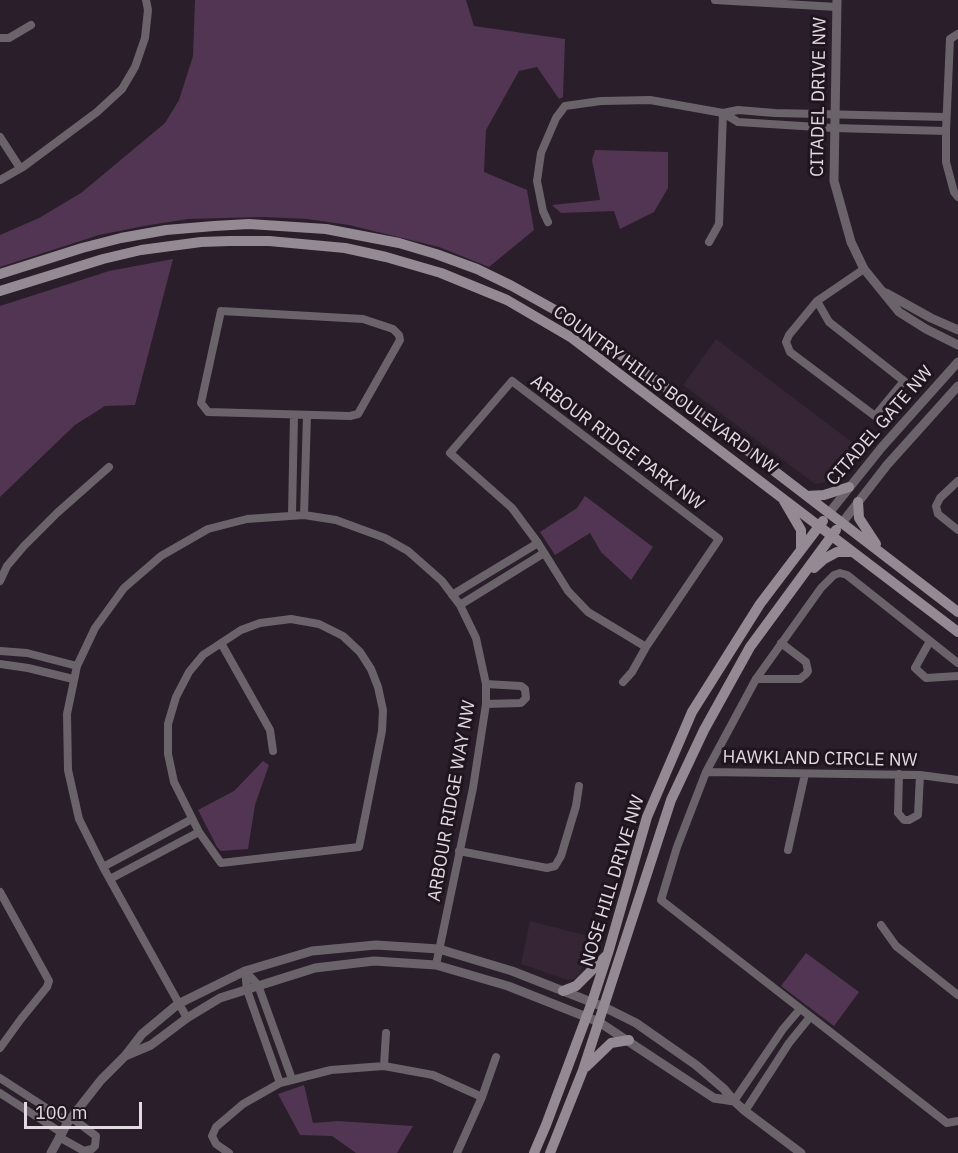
<!DOCTYPE html>
<style>
body{margin:0}
#map{position:relative;width:958px;height:1153px;overflow:hidden;background:#291e29;font-family:"IBM Plex Sans",sans-serif}
canvas{display:block}
.scale{position:absolute;left:24px;top:1102px;width:118px;height:27px;box-sizing:border-box;border:3px solid #e2dae1;border-top:0;padding-left:8px;font-size:18px;line-height:21px;white-space:nowrap;color:#e2dae1;-webkit-text-stroke:4px #1f151f;paint-order:stroke}
</style>
<div id="map">
<canvas width="958" height="1153"></canvas>
<div class="scale">100 m</div>
</div>
<script>
const context = document.querySelector('canvas').getContext('2d');
context.lineJoin = 'round';
function paint(path, color) {
  context.fillStyle = color;
  context.fill(path, 'evenodd');
}
function shape(rows) {
  const path = new Path2D();
  for (const r of rows) {
    path.moveTo(r[0], r[1]);
    for (let i = 2; i < r.length; i += 2) path.lineTo(r[i], r[i + 1]);
  }
  return path;
}
function strokePath(path, color, width, dash) {
  context.strokeStyle = color;
  context.lineWidth = width;
  context.lineCap = dash ? 'butt' : 'round';
  context.setLineDash(dash || []);
  context.stroke(path);
}
function drawText(font, color, halo, rows, align = 'center') {
  context.font = font + ' "IBM Plex Sans",sans-serif';
  context.lineWidth = 6;
  context.setLineDash([]);
  context.textBaseline = 'middle';
  context.strokeStyle = halo;
  context.fillStyle = color;
  for (const [text, x, y, turn = 0] of rows) {
    context.save();
    context.translate(x, y);
    context.rotate((+turn || 0) * Math.PI / 180);
    context.textAlign = isNaN(turn) ? turn : align;
    if (halo) context.strokeText(text, 0, 0);
    context.fillText(text, 0, 0);
    context.restore();
  }
}
paint(shape([
 [716,339,857,446,828,482,815,484,683,385],
 [530,921,593,937,580,973,574,979,567,980,521,964]
]), '#352535');
paint(shape([
 [195,0,466,0,474,26,565,39,563,97,559,99,537,67,519,71,486,130,484,172,527,190,534,230,489,267,439,247,349,225,307,219,263,217,188,219,144,226,99,235,0,267,0,235,39,218,81,193,165,123,179,100,193,56],
 [595,150,668,152,668,188,654,212,620,229,614,211,561,213,552,205,600,200,592,160],
 [173,259,135,405,105,406,75,425,0,497,0,306,109,271],
 [585,496,653,547,631,580,601,552,590,533,555,555,540,532,577,508],
 [263,761,269,765,255,805,248,849,221,851,217,847,198,810,234,791],
 [806,953,859,992,834,1026,781,986],
 [304,1085,313,1123,338,1121,413,1126,397,1153,356,1153,332,1136,300,1135,278,1094]
]), '#523552');
strokePath(shape([
 [715,0,837,7],
 [958,34,950,39,946,131,946,162,954,192,958,197],
 [0,38,9,38,31,25],
 [723,113,738,110,775,113,946,117],
 [0,137,20,168],
 [0,180,23,167,97,112,122,89,135,67,145,38,148,10,146,0],
 [548,222,543,211,537,181,541,153,556,118,565,106,601,101,650,100,723,113,738,122,833,128,946,131],
 [709,242,719,224,723,113],
 [817,301,829,322,904,381,875,416,790,352,786,342,789,335,817,301,864,269],
 [221,311,363,319,393,329,399,335,400,340,358,414,350,416,208,412,201,403,221,311],
 [512,381,719,539,646,647,588,612,568,591,538,543,512,508,450,453,512,381],
 [958,481,940,498,936,506,938,514,958,530],
 [292,514,294,415],
 [304,515,307,415],
 [0,581,7,566,24,546,57,513,109,467],
 [452,595,538,543],
 [460,605,544,553],
 [291,619,319,624,343,636,360,652,371,669,378,687,383,710,382,731,359,847,221,863,199,832,174,782,168,754,168,724,176,697,189,672,203,655,241,630,260,623,291,619],
 [930,641,915,668,926,678,958,676],
 [221,643,270,730,273,751],
 [0,651,27,653,77,666],
 [0,664,28,668,73,679],
 [756,679,800,679,806,674,808,671,806,662,781,643],
 [623,682,632,672,646,647],
 [486,684,521,686,525,689,526,698,521,703,486,704],
 [706,772,756,679,821,588,834,575,840,573,847,575,958,663],
 [899,774,898,813,904,820,909,820,918,815,920,775],
 [958,780,920,775,706,772,677,847,661,900,947,1123,958,1121],
 [788,850,805,774],
 [459,851,547,868,555,866,561,856,576,806,579,786],
 [103,867,192,819],
 [110,879,199,832],
 [0,892,49,981,47,987,21,1019,0,1048],
 [881,925,896,946,958,995],
 [245,971,258,985,292,1079],
 [245,971,247,990,280,1083],
 [187,1018,103,867,79,819,68,770,67,714,77,666,95,628,124,588,161,556,208,529,247,519,304,515,336,520,385,538,408,551,442,581,460,605,476,638,486,684,486,704,473,788,436,965],
 [384,1066,386,1033],
 [0,1078,68,1122],
 [0,1093,62,1133],
 [482,1097,496,1057],
 [734,1101,783,1029,800,1009],
 [745,1111,789,1043,810,1017],
 [59,1137,84,1151,92,1149,95,1146,96,1136,72,1118],
 [229,1153,216,1144,212,1136,216,1127,243,1104,280,1083,331,1070,384,1066,433,1075,482,1097,457,1153]
]), '#6a646a', 8);
strokePath(shape([
 [837,0,834,181,851,242,864,269,899,312,926,329,958,345],
 [886,293,931,318,958,330],
 [829,513,882,447,958,362],
 [842,523,887,465,958,386],
 [125,1056,151,1045,187,1018,220,998,315,968,374,961,436,965,508,986,599,1022,714,1098,734,1101],
 [51,1153,68,1122,101,1080,125,1056,142,1034,178,1004,245,971,312,951,376,945,439,949,512,971,604,1007,636,1023,696,1065,724,1089,734,1101,745,1111,801,1153]
]), '#6a646a', 9);
strokePath(shape([
 [0,274,82,248,121,238,166,230,214,226,249,224,326,229,399,243,436,254,477,269,512,286,573,320,674,394,958,612],
 [0,291,103,259,141,250,201,242,229,241,269,241,345,248,386,257,441,273,507,300,572,338,958,632],
 [807,496,824,495,849,487],
 [784,501,801,530,801,549],
 [858,502,859,518,876,544],
 [814,568,824,559,837,552,853,552],
 [563,991,576,986,606,956],
 [586,1067,611,1043,629,1040],
 [534,1153,546,1125,592,1002,608,953,647,817,692,712,760,604,823,521],
 [550,1153,583,1070,671,800,704,730,750,647,836,530]
]), '#938a93', 10);
drawText('18px', '#e2dae1', '#1f151f', [
 ["CITADEL DRIVE NW",819,97,-89],
 ["COUNTRY HILLS BOULEVARD NW",665,390,36],
 ["CITADEL GATE NW",880,426,-49],
 ["ARBOUR RIDGE PARK NW",617,443,37],
 ["HAWKLAND CIRCLE NW",820,759,1],
 ["ARBOUR RIDGE WAY NW",452,801,-80],
 ["NOSE HILL DRIVE NW",613,881,-73]
]);
</script>
